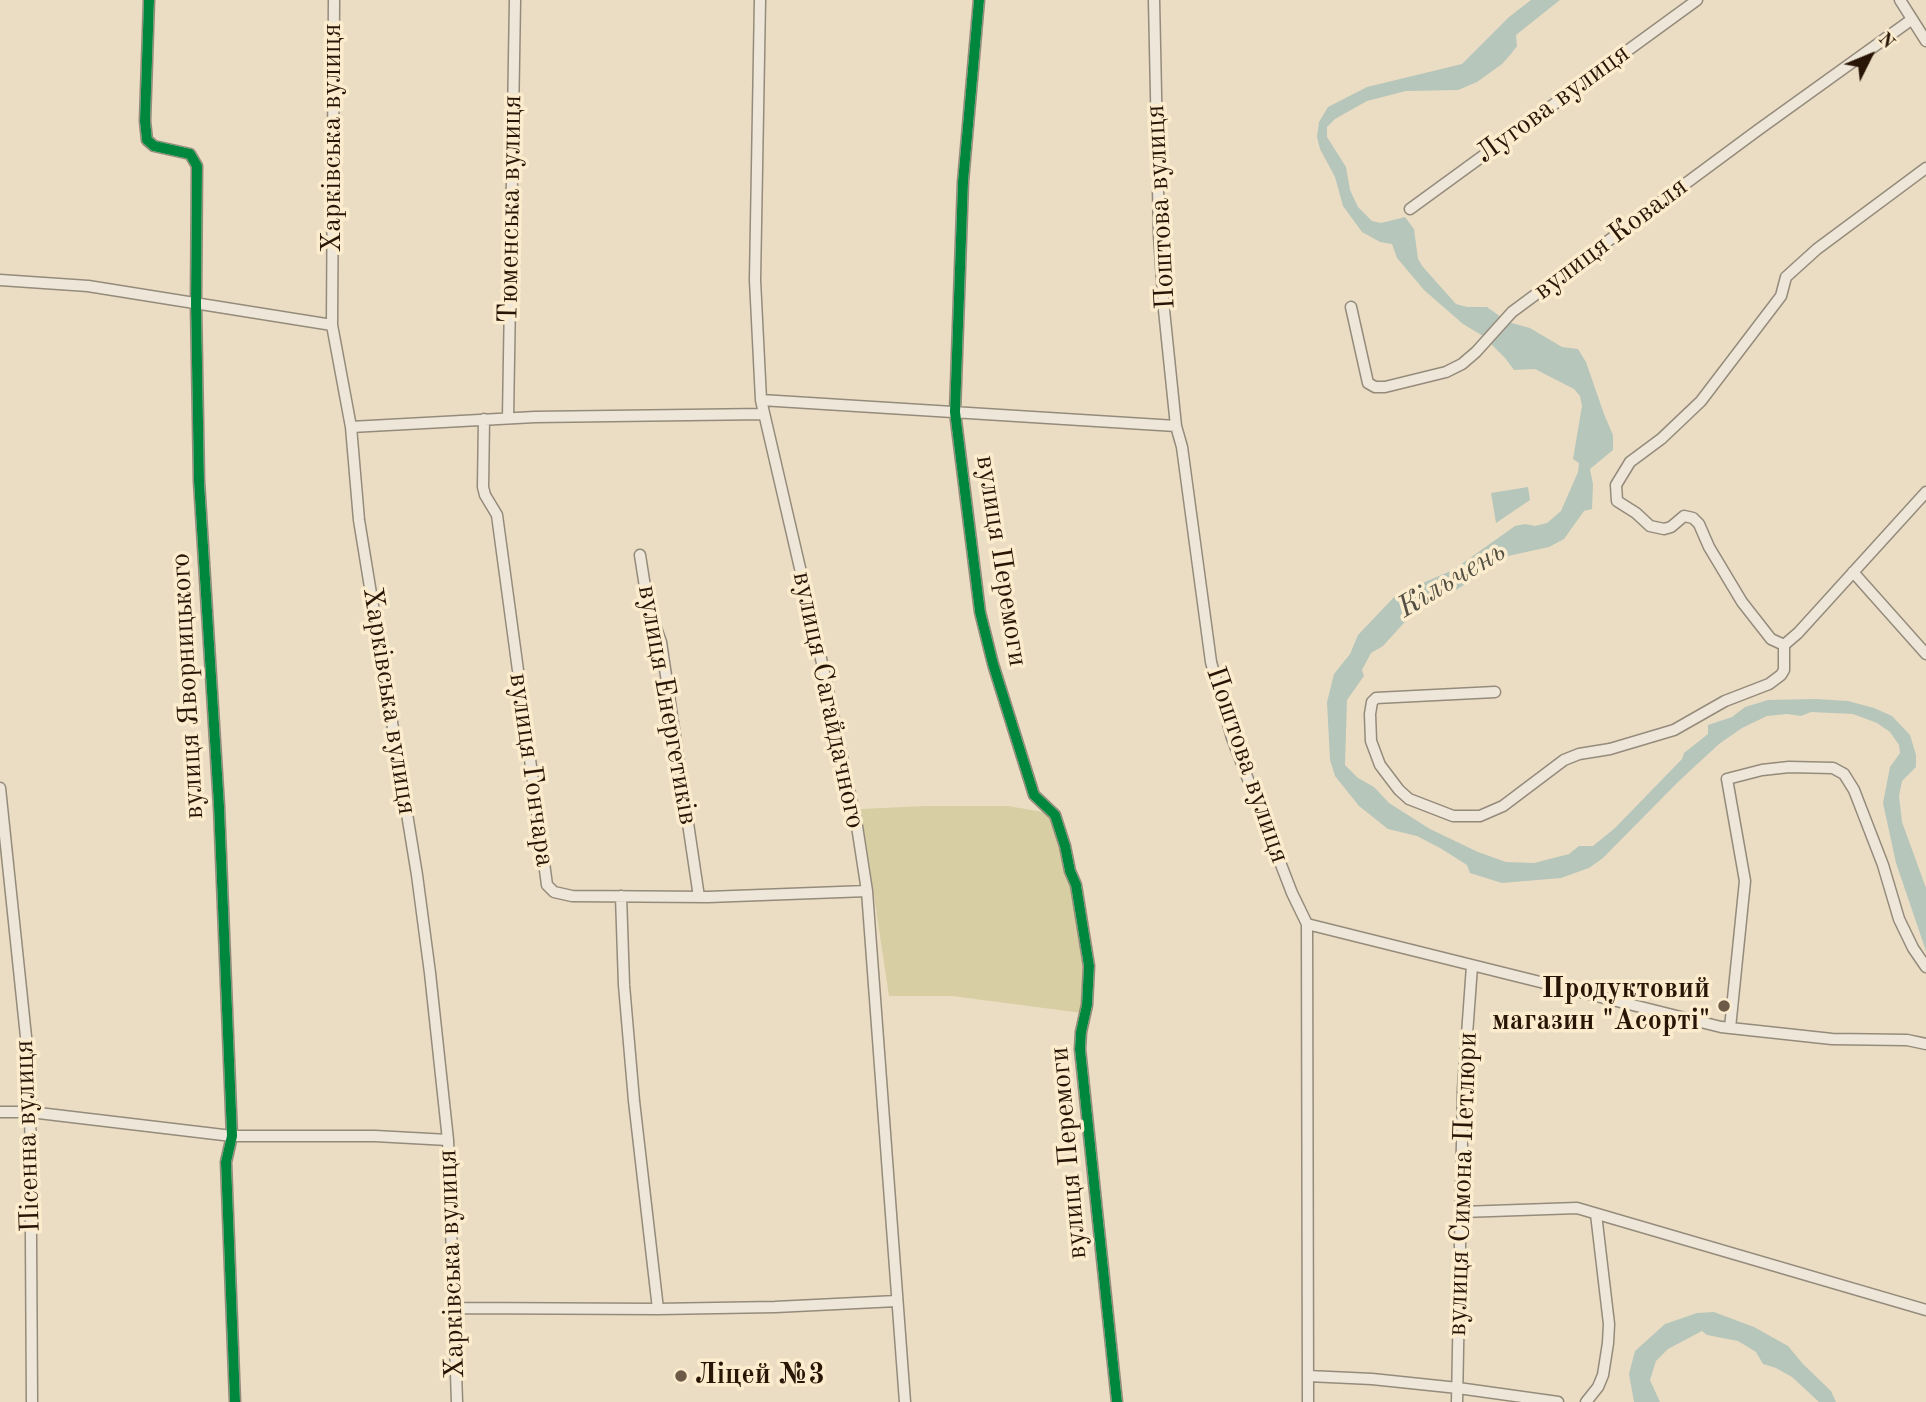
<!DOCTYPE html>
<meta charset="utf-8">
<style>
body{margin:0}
#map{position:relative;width:1926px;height:1402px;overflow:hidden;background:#ebddc4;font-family:"Old Standard TT",serif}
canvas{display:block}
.north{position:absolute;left:1835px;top:21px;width:70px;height:70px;-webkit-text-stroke:5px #fcecce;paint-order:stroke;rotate:47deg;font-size:19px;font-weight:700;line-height:28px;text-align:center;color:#291505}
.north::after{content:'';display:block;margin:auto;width:24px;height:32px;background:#291505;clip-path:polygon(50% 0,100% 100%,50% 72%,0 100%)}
</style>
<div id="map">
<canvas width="1926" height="1402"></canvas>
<div class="north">N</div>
</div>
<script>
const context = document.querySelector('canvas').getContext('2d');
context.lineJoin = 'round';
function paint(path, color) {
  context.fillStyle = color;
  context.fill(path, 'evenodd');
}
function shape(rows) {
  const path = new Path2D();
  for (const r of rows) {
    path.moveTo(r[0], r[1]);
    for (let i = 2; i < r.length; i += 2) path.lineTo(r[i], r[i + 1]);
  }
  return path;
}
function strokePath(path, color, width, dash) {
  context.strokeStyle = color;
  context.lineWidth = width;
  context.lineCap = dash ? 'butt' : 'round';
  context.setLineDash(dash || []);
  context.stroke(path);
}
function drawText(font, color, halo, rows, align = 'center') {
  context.font = font + ' "Old Standard TT",serif';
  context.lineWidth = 7;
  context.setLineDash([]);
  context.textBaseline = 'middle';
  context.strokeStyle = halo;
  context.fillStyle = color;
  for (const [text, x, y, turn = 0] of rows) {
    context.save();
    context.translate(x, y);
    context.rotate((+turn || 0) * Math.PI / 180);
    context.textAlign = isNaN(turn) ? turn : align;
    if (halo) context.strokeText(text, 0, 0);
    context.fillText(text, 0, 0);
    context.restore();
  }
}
paint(shape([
 [925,806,1008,806,1049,813,1072,892,1087,973,1082,1013,952,996,889,996,861,809]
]), '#d7cea3');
paint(shape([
 [1531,0,1560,0,1516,35,1517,46,1511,54,1502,64,1477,82,1458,90,1406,91,1367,101,1335,119,1327,127,1327,137,1346,167,1350,190,1358,207,1372,221,1381,223,1405,217,1414,229,1418,259,1423,267,1456,304,1467,307,1487,307,1508,322,1530,328,1562,347,1578,349,1586,362,1604,414,1613,435,1613,450,1590,469,1593,484,1592,509,1584,511,1564,539,1549,547,1508,556,1456,590,1449,590,1422,603,1383,646,1371,653,1362,670,1364,676,1347,700,1345,765,1358,778,1374,787,1389,803,1430,829,1478,852,1506,862,1534,863,1569,854,1579,846,1593,846,1615,828,1682,759,1684,753,1708,734,1708,725,1732,717,1745,707,1768,700,1816,699,1848,701,1874,708,1892,716,1910,735,1916,755,1916,767,1902,781,1899,796,1902,822,1926,888,1926,951,1896,863,1883,803,1890,767,1900,753,1899,745,1890,732,1877,723,1853,714,1811,712,1801,716,1787,714,1767,716,1742,728,1719,744,1678,782,1603,858,1589,868,1561,878,1502,883,1470,873,1467,865,1440,848,1417,836,1388,829,1359,806,1335,776,1330,760,1327,702,1334,674,1350,654,1358,635,1397,594,1453,570,1515,526,1525,524,1535,526,1547,523,1561,511,1578,472,1579,463,1573,459,1582,406,1580,396,1574,389,1535,369,1514,370,1505,358,1483,336,1463,324,1424,290,1397,258,1392,244,1380,242,1362,232,1343,206,1335,177,1320,149,1317,137,1319,122,1328,107,1367,87,1462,64,1509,17],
 [1528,487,1530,500,1496,523,1491,493],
 [1714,1312,1754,1327,1788,1346,1803,1364,1831,1391,1836,1402,1819,1402,1792,1377,1776,1368,1763,1364,1756,1352,1738,1341,1707,1335,1702,1331,1668,1349,1656,1361,1650,1380,1660,1402,1634,1402,1629,1374,1635,1351,1665,1324,1697,1313]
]), '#b6c6ba');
const minor = shape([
 [149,0,145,121,147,140,154,146,190,154,197,166,196,304,199,481,219,806,232,1136,226,1162,235,1402],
 [334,0,332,325,351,427,359,520,417,875,430,973,448,1140,457,1402],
 [760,0,755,280,761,400,822,663,857,826,867,891,905,1402],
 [979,0,963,182,955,412,980,612,993,664,1034,795,1055,815,1065,846,1070,871,1076,885,1089,966,1087,1005,1081,1032,1080,1049,1117,1402],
 [1154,0,1159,235,1164,310,1176,426,1182,447,1211,662,1232,738,1292,893,1307,924,1308,1402],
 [1900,0,1926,41],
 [1410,209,1697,0],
 [0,280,88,286,332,325],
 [1351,307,1368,383,1375,387,1385,387,1446,372,1462,364,1476,352,1512,312,1758,130,1911,20],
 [761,400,1176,426],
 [508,418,515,0],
 [484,419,483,487,485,495,497,515,547,885,554,892,572,896,708,897,867,891],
 [351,427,535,417,764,414],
 [640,555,648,606,661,642,699,897],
 [1853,572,1926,654],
 [1784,645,1771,639,1742,602,1709,547,1699,524,1693,518,1684,516,1671,527,1664,529,1650,526,1636,513,1617,501,1616,485,1630,462,1661,439,1701,401,1781,296,1786,277,1817,249,1926,168],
 [1495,692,1376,698,1372,702,1370,714,1371,741,1380,765,1399,790,1409,799,1453,816,1480,816,1503,806,1564,760,1579,754,1610,749,1674,730,1725,701,1769,684,1781,675,1784,670,1784,645,1798,633,1926,492],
 [0,788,30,1075,32,1402],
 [621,896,624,985,634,1101,658,1309],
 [1307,924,1721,1027,1832,1039,1907,1040,1926,1044],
 [1730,1028,1745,881,1727,779,1762,770,1789,767,1833,768,1844,774,1854,790,1883,865,1899,919,1913,948,1926,967],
 [0,1112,30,1112,232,1136,375,1136,448,1140],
 [1462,1212,1577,1208,1926,1310],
 [455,1308,658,1309,775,1307,897,1301],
 [1308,1376,1372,1379,1458,1388,1558,1402],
 [1457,1402,1463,1089,1472,966],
 [1586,1402,1598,1387,1603,1375,1608,1343,1609,1324,1596,1214]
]);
strokePath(minor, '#958b7b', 13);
strokePath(minor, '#ede6d9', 10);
strokePath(shape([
 [149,0,145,121,147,140,154,146,190,154,197,166,196,304,199,481,219,806,232,1136,226,1162,235,1402],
 [979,0,963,182,955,412,980,612,993,664,1034,795,1055,815,1065,846,1070,871,1076,885,1089,966,1087,1005,1081,1032,1080,1049,1117,1402]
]), '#00873e', 10);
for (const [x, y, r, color] of [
 [1724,1006,7,"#6d5b48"],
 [681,1376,7,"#6d5b48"]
]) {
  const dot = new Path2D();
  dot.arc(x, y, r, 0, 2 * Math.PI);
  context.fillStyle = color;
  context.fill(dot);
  strokePath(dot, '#fcecce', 2.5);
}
drawText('28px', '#291505', '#fcecce', [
 ["Лугова вулиця",1553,104,-36],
 ["Харківська вулиця",333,138,-90],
 ["Поштова вулиця",1161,207,-93],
 ["Тюменська вулиця",511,209,-89],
 ["вулиця Коваля",1611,239,-37],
 ["вулиця Перемоги",1001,561,81],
 ["вулиця Яворницького",188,686,-93],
 ["вулиця Сагайдачного",828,700,78],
 ["Харківська вулиця",389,701,81],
 ["вулиця Енергетиків",667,705,80],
 ["Поштова вулиця",1247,765,71],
 ["вулиця Гончара",531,770,82],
 ["Пісенна вулиця",28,1136,-92],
 ["вулиця Перемоги",1069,1153,-95],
 ["вулиця Симона Петлюри",1463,1184,-88],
 ["Харківська вулиця",452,1264,-92]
]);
drawText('bold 28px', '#291505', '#fcecce', [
 ["Продуктовий",1710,990],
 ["магазин \"Асорті\"",1710,1022],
 ["Ліцей №3",695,1376,"left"]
], 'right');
drawText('italic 30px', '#534f43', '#fcecce', [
 ["Кільчень",1452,580,-31]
]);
</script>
